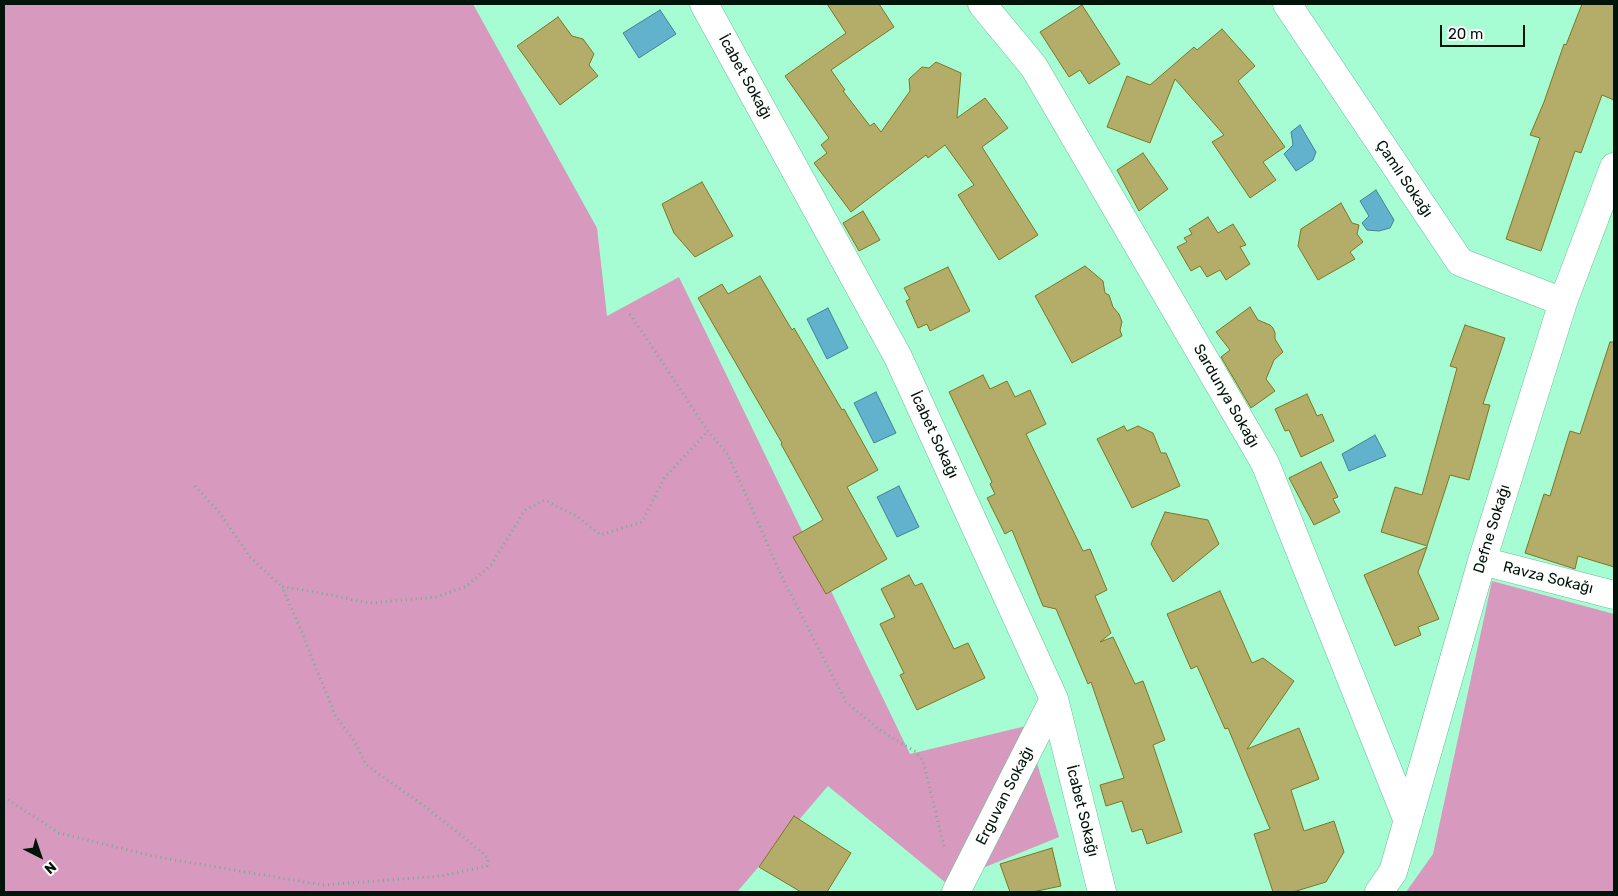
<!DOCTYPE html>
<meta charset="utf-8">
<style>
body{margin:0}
#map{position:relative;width:1618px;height:896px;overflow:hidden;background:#a6fdd4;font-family:Rubik,sans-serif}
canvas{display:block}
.frame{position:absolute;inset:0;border:5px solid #00140a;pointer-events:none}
.north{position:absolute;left:15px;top:831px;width:50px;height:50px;-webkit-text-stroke:4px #fff;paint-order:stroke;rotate:139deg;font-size:14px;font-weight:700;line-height:20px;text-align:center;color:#00140a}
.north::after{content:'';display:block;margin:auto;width:18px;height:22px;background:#00140a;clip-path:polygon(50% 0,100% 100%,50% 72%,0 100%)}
.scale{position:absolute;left:1440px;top:25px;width:85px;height:22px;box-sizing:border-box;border:2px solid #00140a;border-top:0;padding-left:6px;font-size:15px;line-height:18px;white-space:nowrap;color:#00140a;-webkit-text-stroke:4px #fff;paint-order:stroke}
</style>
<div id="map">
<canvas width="1618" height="896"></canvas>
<div class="frame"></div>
<div class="north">N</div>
<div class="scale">20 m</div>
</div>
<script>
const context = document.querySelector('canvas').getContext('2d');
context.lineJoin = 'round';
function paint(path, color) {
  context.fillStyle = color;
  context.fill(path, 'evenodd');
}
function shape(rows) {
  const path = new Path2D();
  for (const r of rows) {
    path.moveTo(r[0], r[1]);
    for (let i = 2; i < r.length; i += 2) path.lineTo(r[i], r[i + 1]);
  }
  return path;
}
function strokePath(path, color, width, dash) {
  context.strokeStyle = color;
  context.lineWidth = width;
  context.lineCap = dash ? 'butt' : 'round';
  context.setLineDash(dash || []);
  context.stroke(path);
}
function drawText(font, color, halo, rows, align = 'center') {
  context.font = font + ' Rubik,sans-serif';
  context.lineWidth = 4;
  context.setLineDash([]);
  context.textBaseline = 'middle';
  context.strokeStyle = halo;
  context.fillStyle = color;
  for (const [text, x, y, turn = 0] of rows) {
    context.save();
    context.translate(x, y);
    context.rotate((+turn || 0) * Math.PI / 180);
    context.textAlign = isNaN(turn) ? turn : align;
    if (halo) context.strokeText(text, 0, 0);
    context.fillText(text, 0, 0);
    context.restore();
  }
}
paint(shape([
 [4,4,473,4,597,228,607,316,679,277,910,754,1026,726,1059,837,946,883,828,786,737,892,4,892],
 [1492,581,1614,614,1614,892,1406,892,1433,854]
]), '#d799be');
const water = shape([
 [660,10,676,34,639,58,623,33,660,10],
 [1300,125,1316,152,1313,160,1296,171,1284,154,1293,145,1291,132,1300,125],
 [1376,190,1394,220,1390,228,1379,231,1367,230,1362,223,1369,216,1360,201,1376,190],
 [828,308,848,348,827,359,807,319,828,308],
 [876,392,896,433,874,443,854,403,876,392],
 [1375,435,1386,456,1349,471,1342,454,1375,435],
 [899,486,919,527,897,537,877,497,899,486]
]);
paint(water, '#62b1cd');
strokePath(water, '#458292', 1);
const building = shape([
 [827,4,879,4,894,27,831,70,845,90,843,91,870,126,874,123,881,132,910,91,909,79,922,67,929,68,936,62,961,73,957,118,985,98,1008,128,982,147,1038,235,999,260,958,195,974,185,945,145,928,158,926,155,851,212,814,163,827,153,821,145,829,138,785,76,846,33,827,4],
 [1582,4,1614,4,1614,100,1602,95,1581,153,1575,151,1541,251,1506,239,1540,138,1530,135,1544,102,1564,44,1566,45,1582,4],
 [1082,5,1120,64,1089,84,1080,70,1069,77,1040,32,1082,5],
 [558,17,572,36,583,39,594,54,589,65,598,76,560,105,517,46,558,17],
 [1222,29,1255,66,1238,81,1285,147,1263,162,1276,180,1250,198,1212,142,1224,135,1175,79,1150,143,1107,127,1127,76,1150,85,1194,47,1197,50,1222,29],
 [1143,153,1168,189,1139,211,1117,170,1143,153],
 [702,182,733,236,695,257,674,233,662,204,702,182],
 [1341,203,1352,223,1359,225,1357,234,1363,242,1350,252,1355,259,1318,280,1298,246,1301,229,1341,203],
 [863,211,880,240,859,251,843,223,863,211],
 [1208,217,1218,233,1233,224,1246,245,1240,247,1250,264,1226,280,1220,270,1207,277,1200,266,1191,271,1177,247,1187,242,1184,238,1192,234,1189,229,1208,217],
 [1085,266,1103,281,1105,293,1109,295,1113,307,1119,314,1122,322,1120,330,1122,336,1072,363,1035,296,1085,266],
 [948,267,970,311,930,331,927,324,918,328,906,301,910,299,904,288,948,267],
 [760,276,792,330,794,328,842,410,844,409,878,470,847,487,887,559,826,594,793,537,823,520,781,444,782,443,698,298,722,284,728,294,760,276],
 [1250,307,1258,320,1270,325,1273,328,1275,333,1275,339,1283,352,1274,360,1266,379,1275,391,1251,408,1221,357,1230,350,1216,332,1250,307],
 [1465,325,1505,338,1483,404,1490,405,1469,480,1450,475,1427,546,1381,532,1395,487,1422,495,1457,368,1450,366,1465,325],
 [1610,342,1614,342,1614,567,1578,556,1575,569,1525,553,1544,494,1550,496,1570,431,1580,434,1610,342],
 [983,375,990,389,1007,381,1015,397,1030,390,1046,424,1026,434,1083,551,1090,549,1107,590,1095,596,1111,633,1100,642,1113,637,1135,684,1143,681,1165,740,1153,745,1182,832,1147,844,1142,829,1132,832,1122,801,1106,806,1100,785,1124,778,1091,682,1088,684,1056,609,1043,606,1012,530,1005,534,987,498,995,494,990,484,992,482,949,392,983,375],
 [1307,394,1317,416,1322,414,1334,441,1301,457,1289,430,1285,431,1275,409,1307,394],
 [1124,426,1127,431,1138,426,1153,433,1161,453,1166,453,1180,486,1132,508,1097,439,1124,426],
 [1321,462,1338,497,1333,499,1340,512,1314,525,1289,478,1321,462],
 [1165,512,1208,520,1219,544,1173,582,1151,544,1165,512],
 [1427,547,1418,572,1439,619,1418,627,1421,635,1395,646,1364,575,1427,547],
 [909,575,915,586,922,583,954,649,968,643,985,678,917,710,900,675,904,673,880,624,895,617,881,589,909,575],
 [1220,591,1252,663,1263,658,1294,681,1247,749,1299,728,1319,779,1291,790,1304,831,1334,821,1344,852,1326,882,1293,892,1273,892,1254,834,1270,829,1228,728,1225,729,1197,666,1191,669,1167,614,1220,591],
 [794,816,851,853,827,892,801,892,759,867,794,816],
 [1052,848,1061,886,1032,892,1010,892,1000,864,1052,848]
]);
paint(building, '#b4ad6a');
strokePath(building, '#7d7522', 1);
const minor = shape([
 [704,4,898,357,1054,699,1102,892],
 [982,4,1034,67,1265,463,1408,821],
 [1287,4,1460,262,1563,302],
 [1482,561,1614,595],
 [956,892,1054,699],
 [1379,892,1393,872,1482,561,1563,302,1614,167]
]);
strokePath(minor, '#67bd97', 29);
strokePath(shape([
 [630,314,708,431,728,455,783,579,846,702,880,730,916,752,923,761,945,850],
 [195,486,219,512,250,557,282,587],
 [4,797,59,833,157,857,323,885,441,876,487,866,488,858,477,848,423,805,366,765,355,742,335,715,300,628,282,587,305,590,370,603,436,597,467,586,491,565,525,510,545,500,576,516,601,535,642,522,665,477,708,431]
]), '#6fb092', 3, [1, 4]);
strokePath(minor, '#fff', 28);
drawText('15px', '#00140a', '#fff', [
 ["İcabet Sokağı",745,77,61],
 ["Çamlı Sokağı",1404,179,56],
 ["Sardunya Sokağı",1226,396,60],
 ["İcabet Sokağı",934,435,65],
 ["Defne Sokağı",1492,529,-73],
 ["Ravza Sokağı",1548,578,14],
 ["Erguvan Sokağı",1005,796,-63],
 ["İcabet Sokağı",1082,811,76]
]);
</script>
